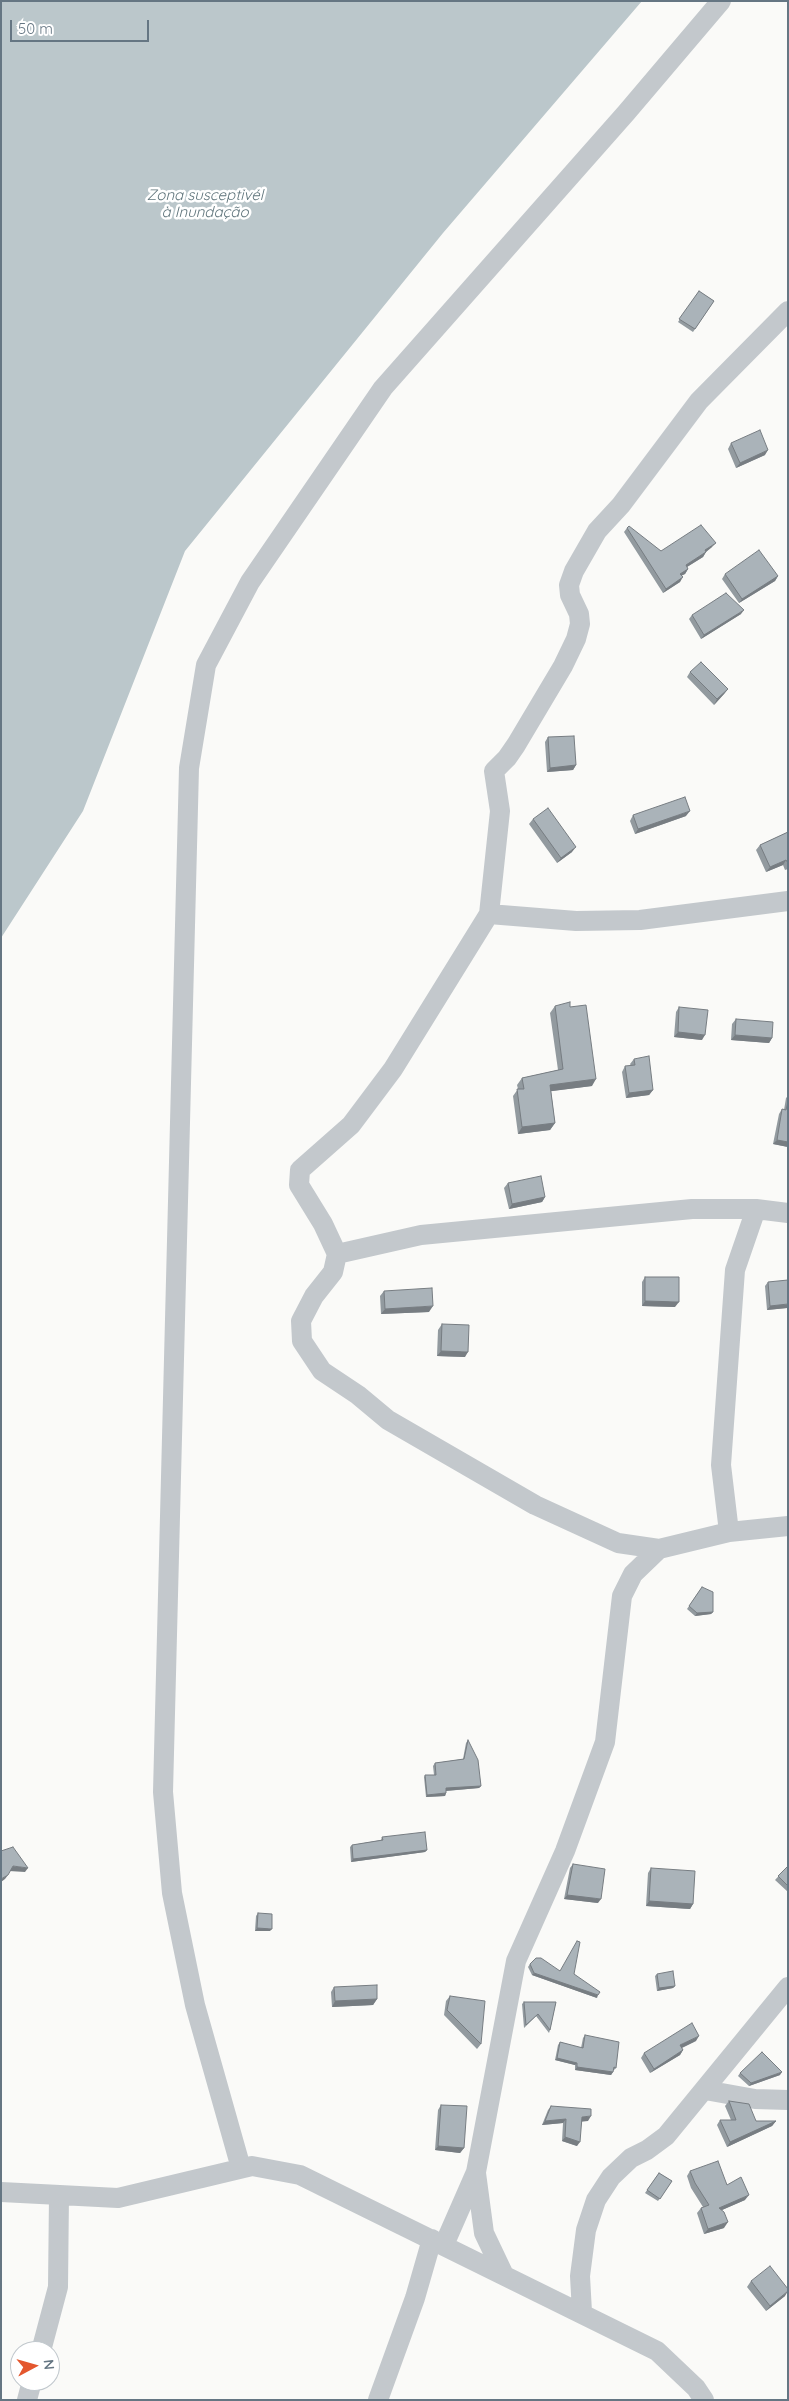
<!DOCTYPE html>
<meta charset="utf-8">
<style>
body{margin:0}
#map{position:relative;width:789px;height:2401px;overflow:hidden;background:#fafaf8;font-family:Quicksand,sans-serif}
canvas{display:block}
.frame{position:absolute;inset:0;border:2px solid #657683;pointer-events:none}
.north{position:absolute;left:10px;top:2341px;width:50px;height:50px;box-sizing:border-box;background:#fff;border:1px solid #c1c8cd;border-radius:50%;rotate:84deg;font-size:14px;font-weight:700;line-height:20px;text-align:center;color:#657683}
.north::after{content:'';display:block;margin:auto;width:18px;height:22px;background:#e4572e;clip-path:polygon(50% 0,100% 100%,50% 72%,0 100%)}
.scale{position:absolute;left:10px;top:20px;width:139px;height:22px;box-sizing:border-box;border:2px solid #657683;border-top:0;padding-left:6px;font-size:15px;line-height:18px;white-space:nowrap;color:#657683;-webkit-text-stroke:4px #fff;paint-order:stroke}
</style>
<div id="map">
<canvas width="789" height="2401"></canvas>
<div class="frame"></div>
<div class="north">N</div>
<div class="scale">50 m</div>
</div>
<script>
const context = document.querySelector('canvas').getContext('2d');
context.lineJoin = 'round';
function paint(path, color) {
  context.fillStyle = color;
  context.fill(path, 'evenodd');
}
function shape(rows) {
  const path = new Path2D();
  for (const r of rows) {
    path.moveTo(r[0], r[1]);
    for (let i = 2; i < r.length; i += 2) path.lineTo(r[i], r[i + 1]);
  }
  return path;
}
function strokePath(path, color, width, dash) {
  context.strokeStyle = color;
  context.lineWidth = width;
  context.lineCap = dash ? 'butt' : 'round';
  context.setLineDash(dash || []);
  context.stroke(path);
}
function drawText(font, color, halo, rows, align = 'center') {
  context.font = font + ' Quicksand,sans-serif';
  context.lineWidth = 5;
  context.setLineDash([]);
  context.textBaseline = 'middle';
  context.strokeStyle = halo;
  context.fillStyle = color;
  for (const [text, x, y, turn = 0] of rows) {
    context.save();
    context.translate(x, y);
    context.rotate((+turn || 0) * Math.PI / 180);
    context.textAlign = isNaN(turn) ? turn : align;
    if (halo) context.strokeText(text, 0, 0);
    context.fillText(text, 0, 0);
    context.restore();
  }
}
paint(shape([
 [1,1,642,1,443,233,185,551,83,811,1,938]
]), '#bbc7cb');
strokePath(shape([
 [788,311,699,401,621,505,597,531,574,571,569,585,570,595,579,614,580,624,576,639,563,666,516,745,507,758,494,771,500,811,489,914,393,1069,351,1125,300,1170,299,1185,323,1224,337,1254,333,1272,314,1296,301,1321,302,1341,322,1371,358,1395,388,1420,535,1505,618,1543,659,1549,729,1532,788,1526],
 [489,914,576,921,640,920,788,901],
 [337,1254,421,1235,692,1209,756,1209,788,1213],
 [729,1532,721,1465,735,1270,756,1209],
 [705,2090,755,2099,788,2100],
 [241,2168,195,2005,172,1893,163,1792,189,768,206,665,250,582,383,388,626,113,721,1],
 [476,2173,484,2233,503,2273],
 [1,2192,118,2198,252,2166,300,2175,657,2351,696,2388,704,2400],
 [444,2245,476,2172,516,1961,565,1851,605,1742,622,1596,633,1574,659,1549],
 [582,2312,580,2276,586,2230,596,2200,611,2177,631,2158,647,2150,666,2136,788,1987],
 [41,2351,58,2287,59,2195],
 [27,2400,32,2381],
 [378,2400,415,2298,432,2239]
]), '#c3c8cc', 20);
paint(shape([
 [699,291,714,301,693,332,678,322],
 [731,443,765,455,736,468,728,449],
 [627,528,661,551,712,547,706,552,703,557,687,567,688,569,685,574,682,575,680,582,663,593,624,532],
 [725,574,778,576,775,581,739,603,722,579],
 [741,614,701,639,689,619,692,615],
 [690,672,728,689,724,694,714,705,687,677],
 [548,737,576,765,573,770,547,772,545,742],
 [633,815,686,816,635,834,630,821],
 [533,819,572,852,557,863,529,824],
 [788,832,788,869,785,870,783,865,766,872,756,850,760,845],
 [555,1006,570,1007,592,1086,551,1091,555,1123,550,1130,518,1134,513,1096,518,1089,517,1085,522,1078,558,1070,550,1013],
 [679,1007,702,1040,674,1037,676,1012],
 [736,1019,772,1038,769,1043,731,1040,732,1024],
 [634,1059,653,1090,649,1095,626,1098,622,1072,625,1066,631,1066,630,1064],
 [788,1096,788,1147,773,1144,779,1114,782,1109,784,1110,786,1098],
 [508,1183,545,1197,542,1202,509,1209,504,1188],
 [645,1277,675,1307,642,1306,642,1282],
 [768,1282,787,1308,767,1310,765,1286],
 [384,1291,429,1312,381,1314,380,1296],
 [442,1324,465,1357,437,1356,438,1330],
 [702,1587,713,1612,711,1614,695,1616,687,1609],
 [468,1740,481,1786,479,1788,446,1791,446,1793,445,1796,426,1797,424,1777,425,1775,434,1775,433,1766,435,1763,463,1759,466,1743],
 [382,1837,427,1850,425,1852,351,1862,350,1847,352,1845,381,1840],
 [573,1864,598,1903,564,1899,570,1868],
 [788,1866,788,1892,775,1880],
 [651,1868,693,1904,690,1909,646,1906,648,1873],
 [258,1913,270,1931,255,1931,256,1916],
 [530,1964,574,1974,597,1998,532,1975,528,1967],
 [657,1974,675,1986,673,1988,657,1991,655,1976],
 [334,1987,377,1999,373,2005,332,2007,331,1992],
 [450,1996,481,2044,477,2049,444,2015,446,2001],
 [524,2002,556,2002,550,2030,549,2033,536,2016,524,2028,522,2004],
 [585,2035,616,2068,614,2070,613,2070,613,2072,611,2075,575,2070,575,2065,555,2060,558,2045,560,2042,581,2048,583,2038],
 [696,2041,682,2048,683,2050,680,2055,650,2073,641,2058,644,2053],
 [740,2073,780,2075,749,2086,738,2076],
 [729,2101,756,2121,776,2121,772,2126,727,2147,717,2125,720,2120,731,2120,725,2106],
 [441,2105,464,2148,460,2153,435,2150,438,2110],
 [551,2106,588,2121,582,2121,577,2146,562,2141,563,2123,542,2125,548,2110],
 [690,2171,727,2185,745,2200,722,2210,724,2228,704,2234,697,2213,701,2208,703,2207,691,2188,687,2176],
 [659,2173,672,2181,658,2201,645,2193],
 [751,2281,785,2296,766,2311,747,2287]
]), '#929a9f');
paint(shape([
 [768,450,765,455,736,468,740,463],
 [716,543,712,547,702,555,705,550],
 [706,552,703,557,682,570,686,565],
 [688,569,685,574,677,578,680,574],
 [778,576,775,581,739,603,742,599],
 [683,577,680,582,663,593,666,589],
 [744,610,741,614,701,639,704,635],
 [728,689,724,694,714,705,717,699],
 [576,765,573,770,547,772,550,768],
 [690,811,686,816,635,834,638,829],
 [576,847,572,852,557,863,561,858],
 [786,860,783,865,766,872,770,867],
 [678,1032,705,1035,702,1040,674,1037],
 [735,1035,772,1038,769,1043,731,1040],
 [596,1079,592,1086,545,1092,550,1085],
 [653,1090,649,1095,626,1098,629,1093],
 [555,1123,550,1130,518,1134,522,1127],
 [777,1140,788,1142,788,1147,773,1144],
 [545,1197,542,1202,509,1209,512,1204],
 [645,1301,679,1302,675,1307,642,1306],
 [788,1304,788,1307,787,1308,767,1310,770,1306],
 [433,1306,429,1312,381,1314,385,1309],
 [441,1351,468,1352,465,1357,437,1356],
 [713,1612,711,1614,695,1616,697,1613],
 [481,1786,479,1788,444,1791,446,1788],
 [446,1793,445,1796,426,1797,427,1795],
 [427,1850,425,1852,351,1862,353,1859],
 [13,1866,28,1868,25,1872,9,1871],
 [8,1875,5,1879,1,1882,1,1879],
 [567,1895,601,1899,598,1903,564,1899],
 [649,1901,693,1904,690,1909,646,1906],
 [257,1928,272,1929,270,1931,255,1931],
 [534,1973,598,1995,597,1998,532,1975],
 [675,1986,673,1988,657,1991,659,1988],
 [377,1999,373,2005,332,2007,335,2001],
 [699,2036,696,2041,677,2050,680,2045],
 [683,2050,680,2055,650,2073,654,2069],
 [557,2058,577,2063,575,2065,555,2060],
 [577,2067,613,2072,611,2075,575,2070],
 [782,2072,780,2075,749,2086,751,2083],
 [591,2116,588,2121,579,2122,582,2117],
 [566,2119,563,2123,542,2125,545,2121],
 [776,2121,772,2126,727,2147,730,2142],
 [565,2137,580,2142,577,2146,562,2141],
 [438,2146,464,2148,460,2153,435,2150],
 [749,2195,745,2200,715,2213,719,2208],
 [728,2222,724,2228,704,2234,708,2229],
 [788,2291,785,2296,766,2311,770,2306]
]), '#777d82');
const building = shape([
 [699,291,714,301,695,329,679,319,699,291],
 [760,430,768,450,740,463,731,443,760,430],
 [701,525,716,543,705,550,706,552,686,565,688,569,680,574,683,577,666,589,627,528,629,526,661,551,701,525],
 [759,550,778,576,742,599,725,574,759,550],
 [726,593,744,610,704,635,692,615,726,593],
 [701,662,728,689,717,699,690,672,701,662],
 [574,736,576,765,550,768,548,737,574,736],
 [685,797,690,811,638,829,633,815,685,797],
 [548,808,576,847,561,858,533,819,548,808],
 [788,832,788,863,786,860,770,867,760,845,788,832],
 [570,1002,570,1007,586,1005,596,1079,550,1085,555,1123,522,1127,517,1089,524,1089,522,1078,563,1069,555,1006,570,1002],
 [679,1007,708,1010,705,1035,678,1032,679,1007],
 [736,1019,773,1022,772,1038,735,1035,736,1019],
 [649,1056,653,1090,629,1093,625,1066,635,1065,634,1059,649,1056],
 [788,1102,788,1142,777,1140,782,1109,786,1110,788,1102],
 [541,1176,545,1197,512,1204,508,1183,541,1176],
 [645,1277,679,1277,679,1302,645,1301,645,1277],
 [788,1280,788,1304,770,1306,768,1282,788,1280],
 [432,1288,433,1306,385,1309,384,1291,432,1288],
 [442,1324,469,1325,468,1352,441,1351,442,1324],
 [702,1587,713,1592,713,1612,697,1613,689,1606,702,1587],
 [468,1740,478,1760,481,1786,446,1788,446,1793,427,1795,425,1775,436,1775,435,1763,464,1759,468,1740],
 [425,1832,427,1850,353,1859,352,1845,383,1840,382,1837,425,1832],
 [13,1847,28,1868,13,1866,8,1875,1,1879,1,1851,13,1847],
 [573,1864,605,1869,601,1899,567,1895,573,1864],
 [788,1866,788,1886,778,1876,788,1866],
 [651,1868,695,1871,693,1904,649,1901,651,1868],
 [258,1913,272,1914,272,1929,257,1928,258,1913],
 [577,1941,580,1942,574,1974,600,1992,598,1995,534,1973,530,1964,536,1958,541,1958,560,1971,577,1941],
 [673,1971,675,1986,659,1988,657,1974,673,1971],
 [377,1985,377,1999,335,2001,334,1987,377,1985],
 [450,1996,485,2001,481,2044,447,2010,450,1996],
 [524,2002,556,2002,550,2030,538,2014,526,2025,524,2002],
 [692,2023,699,2036,680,2045,683,2050,654,2069,644,2053,692,2023],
 [585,2035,619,2042,616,2068,614,2067,613,2072,577,2067,577,2063,557,2058,560,2042,583,2048,585,2035],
 [762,2052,782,2072,751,2083,740,2073,762,2052],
 [729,2101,749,2104,756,2121,776,2121,730,2142,720,2120,736,2120,729,2101],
 [441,2105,467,2106,464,2148,438,2146,441,2105],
 [551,2106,591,2109,591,2116,582,2117,580,2142,565,2137,566,2119,545,2121,551,2106],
 [718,2161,727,2185,741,2177,749,2195,719,2208,724,2212,728,2222,708,2229,701,2208,709,2205,695,2183,690,2171,718,2161],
 [659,2173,672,2181,660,2199,647,2190,659,2173],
 [770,2266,788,2289,788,2291,770,2306,751,2281,770,2266]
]);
paint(building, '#aab3b9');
strokePath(building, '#777d82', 1);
drawText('italic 15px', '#60757c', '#fff', [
 ["Zona susceptivél",205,195],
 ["à Inundação",205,212]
]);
</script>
